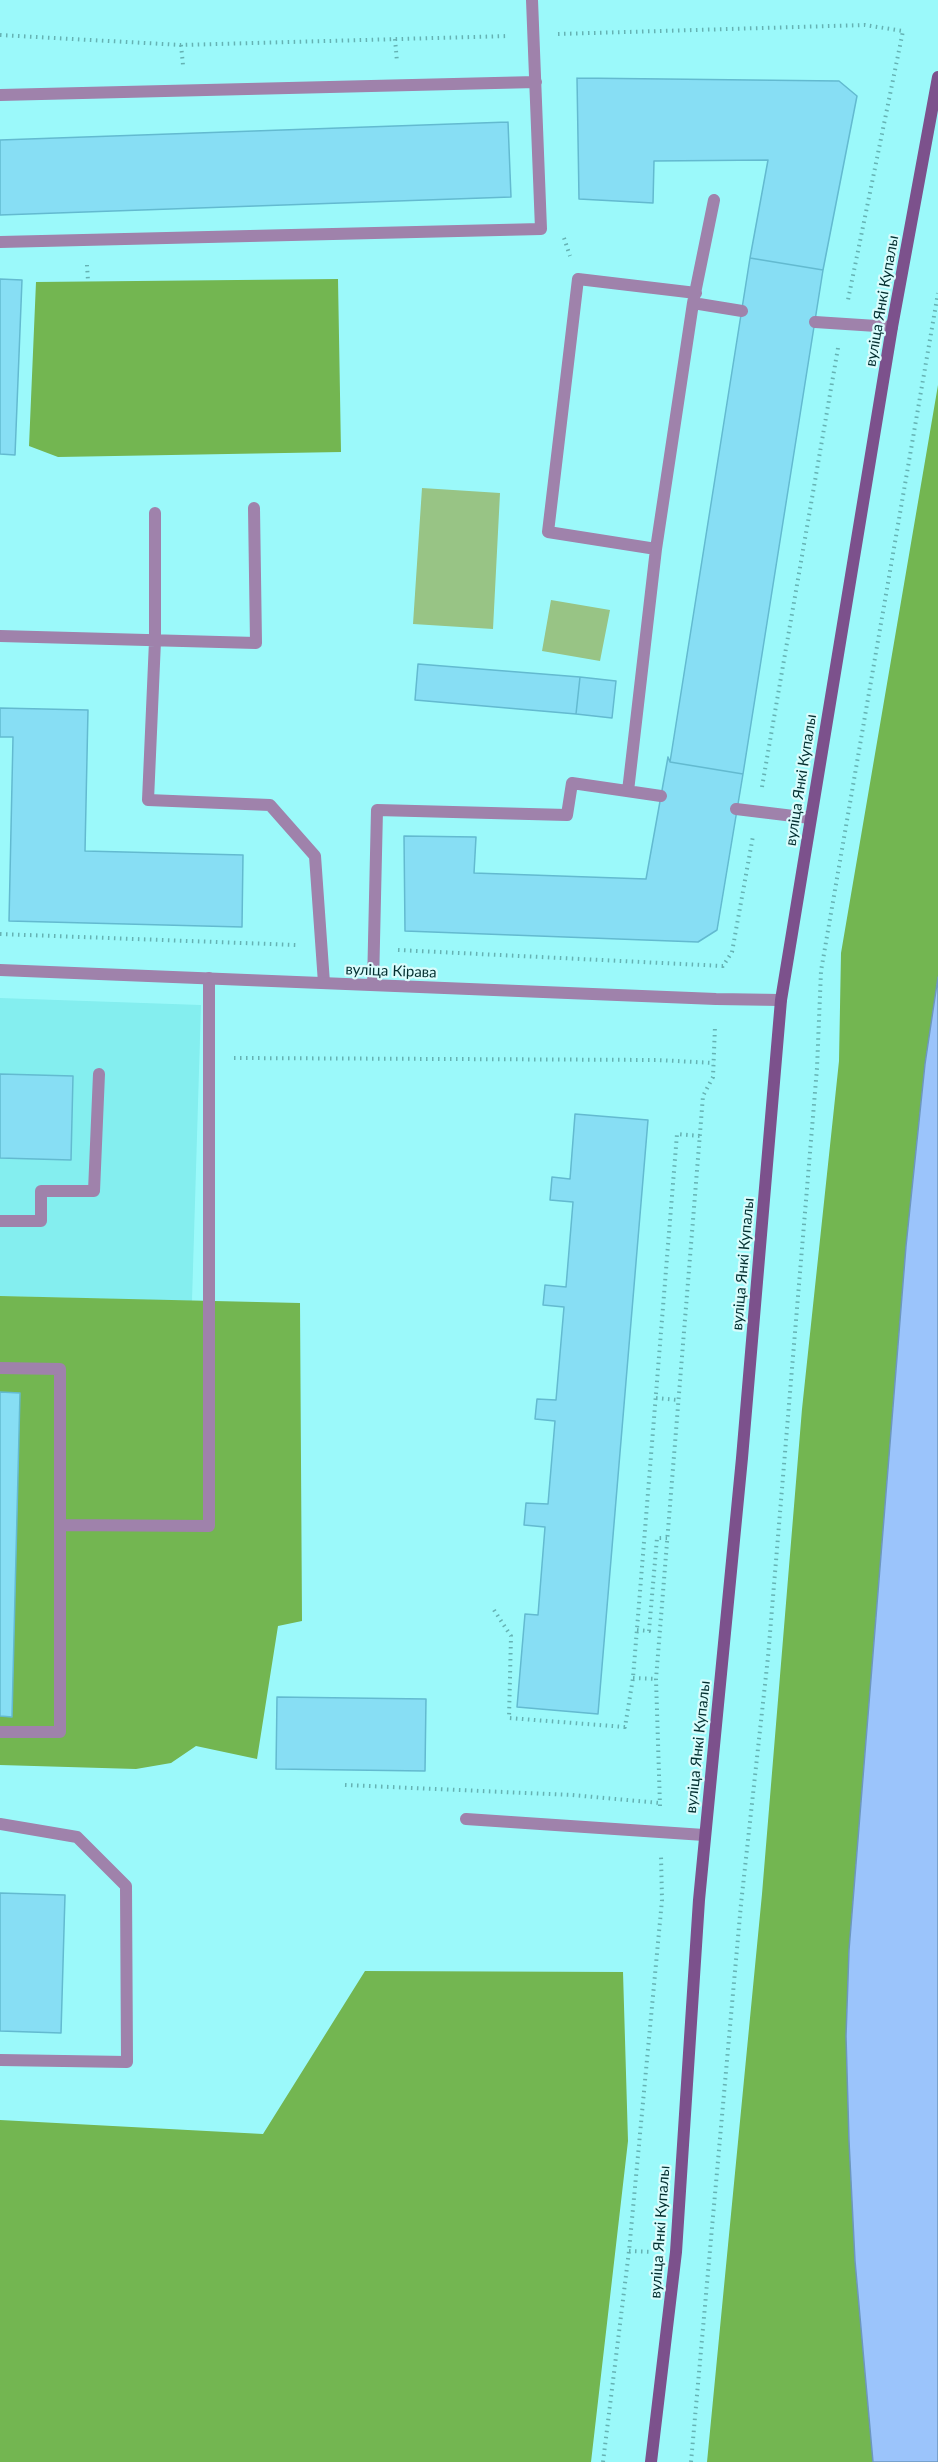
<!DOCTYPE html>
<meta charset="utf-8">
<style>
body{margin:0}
canvas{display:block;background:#9bf9fa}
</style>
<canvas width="938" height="2462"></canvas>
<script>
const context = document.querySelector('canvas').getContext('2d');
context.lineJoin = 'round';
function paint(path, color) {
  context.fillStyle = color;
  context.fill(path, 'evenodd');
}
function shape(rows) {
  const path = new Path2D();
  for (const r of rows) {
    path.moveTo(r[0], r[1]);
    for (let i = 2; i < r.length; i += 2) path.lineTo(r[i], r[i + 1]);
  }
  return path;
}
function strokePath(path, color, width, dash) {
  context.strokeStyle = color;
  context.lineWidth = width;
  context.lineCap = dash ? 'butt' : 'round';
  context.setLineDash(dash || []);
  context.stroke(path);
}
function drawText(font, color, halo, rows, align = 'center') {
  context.font = font + ' Lato,sans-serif';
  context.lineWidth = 4.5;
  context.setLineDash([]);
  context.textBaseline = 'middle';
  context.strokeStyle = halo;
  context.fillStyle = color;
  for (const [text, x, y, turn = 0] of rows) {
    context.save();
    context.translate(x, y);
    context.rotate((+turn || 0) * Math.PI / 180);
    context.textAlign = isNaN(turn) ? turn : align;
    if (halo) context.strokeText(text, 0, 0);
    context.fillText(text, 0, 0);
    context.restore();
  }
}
paint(shape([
 [0,998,201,1005,192,1301,0,1296]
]), '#84eeef');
paint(shape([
 [422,488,500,493,493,629,413,624],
 [551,600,610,610,600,661,542,651]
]), '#98c485');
paint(shape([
 [338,279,341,452,58,457,29,446,36,282],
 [938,385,938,977,925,1064,906,1246,849,1950,846,2036,855,2261,873,2462,707,2462,762,1894,802,1409,839,1061,841,953],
 [0,1296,300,1303,302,1621,278,1626,257,1759,196,1746,171,1763,136,1769,0,1765],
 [365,1971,623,1972,628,2141,591,2462,0,2462,0,2120,263,2134]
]), '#73b651');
const water = shape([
 [938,977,938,2462,873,2462,855,2261,849,2141,846,2036,849,1950,906,1246,925,1064,938,977]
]);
paint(water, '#9bc4fb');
strokePath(water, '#6d97be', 1.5);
const building = shape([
 [577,78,839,81,857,96,823,270,750,258,768,160,654,161,653,203,579,199,577,78],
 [508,122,511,197,0,215,0,140,508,122],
 [750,258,823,270,743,774,670,762,750,258],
 [0,279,22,280,15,455,0,454,0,279],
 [418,664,580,677,576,714,415,700,418,664],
 [580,677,616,681,612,718,576,714,580,677],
 [0,708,88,710,85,851,243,855,242,927,9,921,13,737,0,737,0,708],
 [668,757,670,762,743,774,717,930,698,942,405,931,404,836,476,837,474,873,646,879,668,757],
 [0,1074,73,1076,71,1160,0,1158,0,1074],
 [575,1114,648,1120,598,1714,517,1707,525,1614,538,1615,545,1527,524,1525,526,1503,548,1504,555,1421,535,1419,537,1399,556,1400,564,1307,543,1305,545,1285,566,1287,573,1202,550,1200,552,1177,570,1179,575,1114],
 [0,1392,20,1393,12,1717,0,1716,0,1392],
 [277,1697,426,1699,425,1771,276,1769,277,1697],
 [0,1893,65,1895,61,2033,0,2031,0,1893]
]);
paint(building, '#87def4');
strokePath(building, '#63bad0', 1.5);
strokePath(shape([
 [558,34,865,25,903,31,848,300],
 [0,35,181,45,509,36],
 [395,39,397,62],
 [181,45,183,65],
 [564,238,570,256],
 [87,265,88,281],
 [762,787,838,348],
 [0,934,297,945],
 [398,950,723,966,732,952,753,836],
 [234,1058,657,1060,714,1063],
 [656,1398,678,1400],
 [494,1610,511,1636,509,1718,625,1727,633,1678,677,1134,700,1136],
 [637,1630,649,1631,657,1538,667,1538],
 [633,1678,656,1679],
 [345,1785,572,1795,660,1803],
 [660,1806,656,1679,703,1096,713,1077,715,1026],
 [629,2251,652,2252],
 [603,2462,629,2251,662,1900,661,1856],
 [691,2462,741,1904,768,1657,817,1068,821,971,938,293]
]), '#65b2b3', 4, [1.5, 4.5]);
strokePath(shape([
 [0,95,536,82],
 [0,242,541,229,532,0],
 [693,303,742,311],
 [815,322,892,327],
 [155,513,155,641,148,800,270,805,315,856,324,983],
 [656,549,548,532,578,279,696,293],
 [0,636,256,643,254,508],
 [628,791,656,549,693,303,714,200],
 [736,809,810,818],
 [373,985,377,810,567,815,572,783,661,796],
 [0,1221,41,1221,41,1191,94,1191,99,1074],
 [0,1368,60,1369,60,1732,0,1732],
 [60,1525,209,1526,209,978],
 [466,1819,704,1835],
 [0,1824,77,1837,126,1886,127,2062,0,2060]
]), '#9f82ab', 12);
strokePath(shape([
 [0,970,716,999,781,1000]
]), '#9f82ab', 12);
strokePath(shape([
 [651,2462,676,2252,699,1900,742,1458,781,1000,892,327,938,77]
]), '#7c518c', 12);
drawText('15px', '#032f30', '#d9fcfc', [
 ["вуліца Янкі Купалы",882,301,-80],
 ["вуліца Янкі Купалы",801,780,-81],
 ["вуліца Кірава",391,971,2],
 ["вуліца Янкі Купалы",743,1264,-85],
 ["вуліца Янкі Купалы",698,1747,-84],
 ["вуліца Янкі Купалы",660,2232,-86]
]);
</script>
